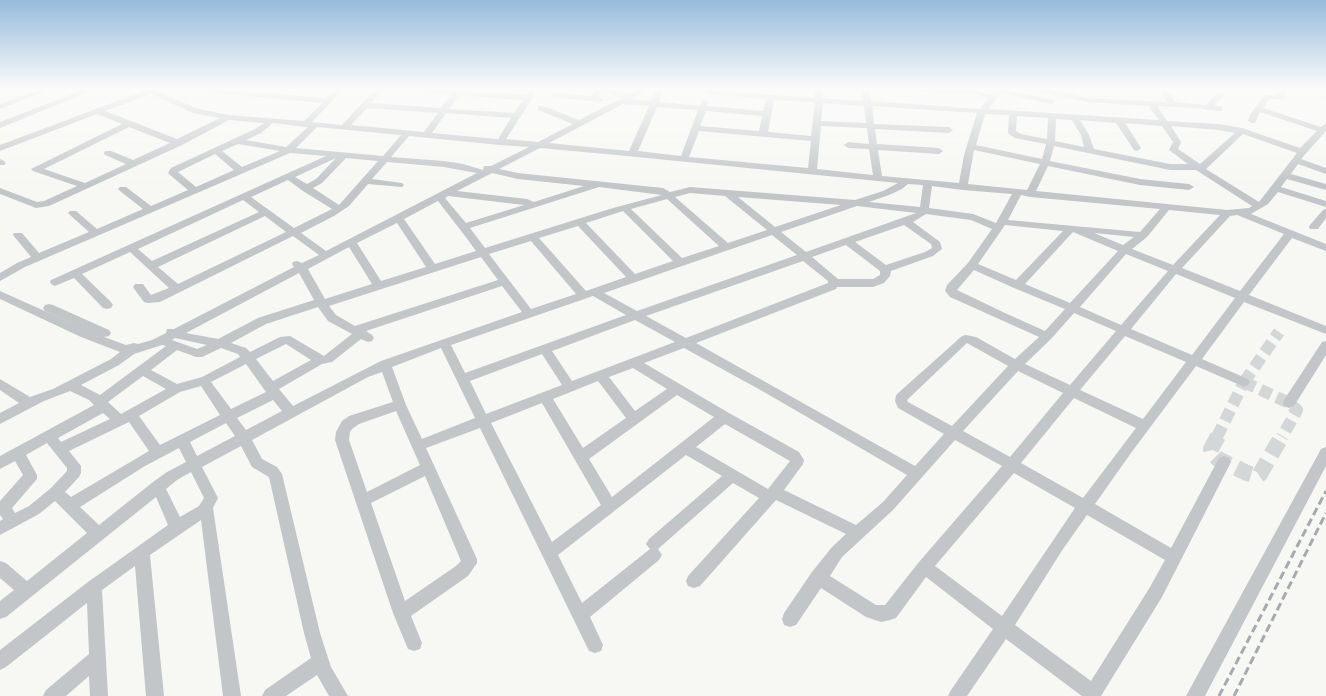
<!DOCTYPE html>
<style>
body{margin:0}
canvas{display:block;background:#f7f7f4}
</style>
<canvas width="1326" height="696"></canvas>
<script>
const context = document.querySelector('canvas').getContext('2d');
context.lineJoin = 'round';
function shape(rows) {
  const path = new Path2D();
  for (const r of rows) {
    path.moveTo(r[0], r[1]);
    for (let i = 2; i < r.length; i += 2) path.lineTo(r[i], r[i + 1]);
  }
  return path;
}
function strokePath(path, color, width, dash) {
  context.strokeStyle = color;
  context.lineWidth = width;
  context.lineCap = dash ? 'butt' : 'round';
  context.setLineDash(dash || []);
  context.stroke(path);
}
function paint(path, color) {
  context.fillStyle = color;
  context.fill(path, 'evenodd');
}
strokePath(shape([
 [1244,382,1289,403,1297,410,1282,437],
 [1244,382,1279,332],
 [1217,437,1244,382]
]), '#d3d7d8', 12, [12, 6]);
strokePath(shape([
 [1218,436,1211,449,1212,453,1218,459,1247,473,1257,476,1260,474,1282,436]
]), '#d3d7d8', 16, [16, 8]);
paint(shape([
 [0,88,11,88,0,92,0,88],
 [44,88,54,88,0,109,0,104,44,88],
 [88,88,98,88,0,128,0,122,88,88],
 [140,88,150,88,198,109,229,115,304,121,322,103,213,93,209,91,211,88,219,88,218,89,326,98,336,88,344,88,312,122,342,125,376,88,384,88,371,103,441,108,451,94,398,90,394,88,425,88,526,95,531,88,539,88,506,139,538,142,573,124,538,110,538,106,544,106,579,120,622,98,603,91,598,97,604,100,600,102,555,97,551,95,555,93,591,96,597,88,610,88,628,94,641,88,650,88,631,99,651,101,657,88,665,88,659,102,700,106,702,100,705,100,709,102,707,106,763,111,766,99,708,94,704,92,708,90,815,98,814,88,822,88,823,98,863,101,861,88,869,88,871,101,980,109,988,99,974,94,877,90,873,88,964,89,975,90,991,95,994,92,989,91,989,88,1005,88,1004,89,1054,100,1055,102,1051,104,1001,93,988,109,1159,120,1148,106,1088,102,1032,90,1028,88,1042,88,1088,98,1167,102,1157,88,1165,88,1175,102,1206,105,1218,92,1221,92,1225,94,1214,106,1222,107,1222,111,1219,111,1198,108,1157,106,1167,121,1219,124,1242,128,1300,148,1317,131,1260,112,1255,123,1252,123,1248,121,1250,115,1264,95,1277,95,1283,88,1291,88,1282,99,1269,99,1263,108,1321,127,1326,123,1326,131,1301,159,1326,168,1326,174,1298,164,1291,174,1326,184,1326,190,1287,179,1281,187,1326,201,1326,207,1278,192,1268,204,1251,214,1326,244,1326,251,1292,238,1249,295,1326,326,1326,334,1244,302,1202,359,1248,379,1250,382,1248,385,1244,387,1240,385,1196,366,1131,453,1095,504,1171,548,1219,458,1224,456,1229,458,1231,462,1162,597,1101,696,1082,696,1079,694,1006,639,967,696,948,696,951,690,993,629,926,577,896,618,890,620,881,622,866,617,821,588,796,625,790,627,784,625,782,619,784,613,812,572,832,547,846,534,776,500,700,586,694,588,688,586,686,581,688,576,759,498,733,483,658,549,662,555,659,560,590,617,603,645,601,651,595,653,589,651,480,428,426,448,477,559,477,563,468,576,411,616,422,643,420,649,414,651,408,649,393,613,335,440,336,432,342,421,349,416,393,402,382,372,368,377,252,440,262,459,277,467,282,474,320,633,331,667,348,696,329,696,317,675,286,696,262,696,265,690,311,658,304,633,269,477,252,467,241,446,202,467,218,498,213,508,241,696,223,696,201,520,150,555,164,696,146,696,135,566,102,590,108,696,90,696,89,676,66,696,43,696,46,690,89,654,87,603,6,667,0,670,0,650,88,582,168,525,156,497,6,617,0,619,0,601,14,590,0,578,0,561,6,563,27,581,87,533,55,501,39,514,0,535,0,521,3,519,0,515,0,501,23,475,15,461,0,469,0,456,94,405,89,400,70,391,44,401,0,424,0,413,19,403,0,390,0,379,30,397,53,389,111,359,120,352,81,337,0,299,0,291,96,334,45,311,43,308,45,305,49,304,53,305,109,330,111,333,109,336,104,337,126,345,134,343,138,344,152,340,166,333,167,329,174,329,294,267,292,264,293,262,297,261,302,263,319,255,293,236,160,302,148,303,144,302,135,290,133,287,135,284,143,284,151,295,169,288,130,252,82,274,111,302,113,305,111,308,107,309,103,308,74,278,55,286,51,284,50,282,51,280,326,156,290,153,25,267,0,281,0,273,17,263,31,257,13,235,14,233,22,233,39,253,89,232,70,215,68,213,70,211,76,211,97,229,143,209,120,191,118,189,120,187,126,187,151,206,188,190,170,175,168,173,171,168,255,129,264,123,229,120,182,145,49,206,36,208,0,194,0,188,37,202,44,201,77,186,33,171,31,169,122,124,97,114,0,151,0,145,144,91,140,88],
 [151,94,193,113,220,118,177,139,105,111,151,94],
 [459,95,523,100,514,113,449,109,459,95],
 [774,100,815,102,811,136,768,132,774,100],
 [823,103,864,106,866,123,821,121,823,103],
 [623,104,649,106,629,151,549,143,623,104],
 [872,106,977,113,964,155,959,183,882,176,878,150,939,154,943,151,939,148,877,144,875,129,949,133,953,130,949,127,874,124,872,106],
 [657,107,698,110,681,156,638,151,657,107],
 [367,108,438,113,424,132,351,125,367,108],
 [706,111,762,116,759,131,700,126,706,111],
 [446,113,511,118,498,139,432,133,446,113],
 [985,114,1009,115,1008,132,1009,134,1015,138,1046,144,1042,159,976,145,985,114],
 [1017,116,1048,118,1047,139,1021,134,1016,131,1017,116],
 [1056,119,1072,120,1081,135,1084,147,1055,141,1056,119],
 [1080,120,1116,123,1134,150,1137,151,1141,148,1125,123,1162,126,1173,142,1169,150,1188,164,1170,164,1094,149,1089,135,1080,120],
 [273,123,306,127,308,127,286,147,246,140,261,133,273,123],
 [821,126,867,128,869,144,848,142,844,145,848,148,869,149,873,175,817,169,821,126],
 [1171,126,1219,130,1235,133,1200,164,1178,149,1181,142,1171,126],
 [129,127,170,143,133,160,111,151,105,151,104,153,105,155,126,164,85,183,44,169,129,127],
 [317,127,401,135,383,156,296,148,317,127],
 [699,131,811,141,808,168,689,157,699,131],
 [1243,134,1297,153,1259,202,1206,169,1243,134],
 [409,136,500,145,529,147,491,166,484,166,483,170,463,164,444,161,391,157,409,136],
 [238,144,280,151,242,167,222,151,238,144],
 [1054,146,1170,170,1196,170,1252,206,1249,208,1227,210,1036,191,1048,166,1140,185,1189,190,1194,187,1189,184,1140,179,1050,161,1054,146],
 [540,148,627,156,898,183,883,191,855,200,690,187,670,192,663,188,518,173,499,169,540,148],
 [974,150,1040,164,1027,190,968,184,974,150],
 [215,154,234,170,196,187,178,172,215,154],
 [336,158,316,179,307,184,295,177,336,158],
 [346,158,378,161,339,205,313,188,322,183,346,158],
 [387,162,444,167,477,173,326,251,301,233,334,216,349,206,368,184,402,187,404,185,402,183,372,179,387,162],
 [492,173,518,179,584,186,534,202,527,199,457,191,492,173],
 [288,180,303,191,332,209,294,228,251,197,288,180],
 [908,184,923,185,920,207,869,202,889,195,902,189,908,184],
 [932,186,963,190,1012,194,996,223,973,214,929,208,932,186],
 [599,187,662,195,613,208,485,248,470,228,599,187],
 [690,193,725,196,767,230,728,243,675,197,690,193],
 [1021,195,1030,197,1160,209,1140,232,1008,220,1021,195],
 [448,196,524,205,466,223,445,198,448,196],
 [738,197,841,205,775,227,738,197],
 [667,199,719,246,682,258,631,209,667,199],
 [243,200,259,212,152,261,138,249,243,200],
 [438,201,465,236,476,251,435,264,404,219,438,201],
 [857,206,916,213,806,252,781,232,857,206],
 [1169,210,1220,215,1173,265,1132,249,1147,237,1169,210],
 [623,211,673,261,635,274,586,223,623,211],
 [926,214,971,220,992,229,968,263,947,285,945,291,950,297,1039,337,1015,359,976,337,966,335,962,336,896,395,895,401,898,408,944,434,915,466,696,343,836,289,837,287,873,287,884,283,890,276,891,271,933,256,942,249,940,242,913,222,926,214],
 [1237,215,1284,234,1240,291,1182,268,1230,216,1237,215],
 [265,216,286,232,178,284,158,267,265,216],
 [397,223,426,267,381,281,357,243,397,223],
 [904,225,931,244,932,248,925,252,886,265,855,242,904,225],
 [1005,225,1063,231,1016,280,978,264,1005,225],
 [578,226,626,277,586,291,539,238,578,226],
 [1073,232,1118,251,1070,303,1025,284,1073,232],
 [1094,233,1134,237,1123,245,1094,233],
 [772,235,797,255,637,311,604,293,772,235],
 [531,241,576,294,531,309,489,254,531,241],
 [846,245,880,271,880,275,873,279,838,279,812,257,846,245],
 [349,247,372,284,325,299,308,269,349,247],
 [1126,254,1168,271,1121,325,1080,307,1126,254],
 [481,257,498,280,355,326,336,315,329,306,481,257],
 [803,261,828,281,828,283,686,338,646,316,803,261],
 [974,270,1014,288,1065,309,1045,331,1005,313,957,290,974,270],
 [299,273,314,300,258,318,218,339,186,333,299,273],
 [1176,274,1235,298,1192,355,1131,329,1176,274],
 [502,286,522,312,381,361,293,406,279,389,322,364,332,362,361,339,368,342,372,341,374,338,372,335,366,331,502,286],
 [593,296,626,315,465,373,451,345,593,296],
 [318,307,328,321,352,334,324,356,290,336,280,337,250,352,246,348,231,343,266,324,318,307],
 [1074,313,1116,331,1070,385,1025,364,1051,339,1074,313],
 [635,320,675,342,572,381,552,351,635,320],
 [1125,336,1186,362,1143,419,1080,390,1125,336],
 [175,338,207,345,197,349,172,340,175,338],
 [967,343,1008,366,952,426,908,402,907,400,967,343],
 [286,344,311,360,273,381,256,359,286,344],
 [162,345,166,346,100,395,81,385,119,365,134,354,162,345],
 [221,348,238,354,240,357,202,377,177,384,151,370,177,350,196,357,202,357,221,348],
 [441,348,475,418,422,439,406,405,392,367,441,348],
 [684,348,764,392,907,475,883,502,856,525,784,490,803,464,804,460,799,452,729,413,644,363,684,348],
 [542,354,562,385,486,414,470,381,542,354],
 [246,364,266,392,231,409,211,382,246,364],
 [633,368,667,389,635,411,609,377,633,368],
 [1018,371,1063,393,1010,457,963,431,1018,371],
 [143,376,166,389,121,414,108,402,143,376],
 [598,381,626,418,583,448,553,399,598,381],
 [201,386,220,415,160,445,139,416,180,392,201,386],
 [677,395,714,417,612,497,589,459,677,395],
 [1074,398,1136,428,1083,498,1021,463,1074,398],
 [273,400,282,411,246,430,237,418,273,400],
 [542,403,601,505,552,542,491,423,542,403],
 [396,411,420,465,367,492,349,440,350,432,352,429,359,424,396,411],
 [103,413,110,419,61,442,58,438,103,413],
 [129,422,149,451,71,497,65,492,79,477,81,473,81,466,69,451,129,422],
 [226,423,235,436,197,456,190,442,226,423],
 [725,424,790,461,768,489,696,447,725,424],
 [955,440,1002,466,919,562,885,605,876,605,830,576,842,557,893,510,955,440],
 [47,443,67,468,67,471,51,488,29,506,15,513,12,508,37,479,37,475,26,455,47,443],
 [179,448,186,462,167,472,153,482,99,525,80,507,145,466,179,448],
 [686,455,722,476,649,539,646,544,650,549,582,603,558,555,686,455],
 [191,472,204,498,199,506,180,517,166,489,177,480,191,472],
 [1014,473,1075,508,1002,616,935,566,1014,473],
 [425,476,461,561,456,566,405,601,371,503,425,476],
 [1087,515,1165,560,1150,587,1091,681,1015,625,1063,549,1087,515],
 [1230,88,1244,88,1240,90,1234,90,1230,88],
 [0,159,4,161,6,163,4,165,0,165,0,159],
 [1326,209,1326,218,1318,229,1310,229,1309,227,1310,225,1323,210,1326,209],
 [1326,341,1326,355,1294,406,1289,408,1284,406,1283,403,1284,400,1322,342,1326,341],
 [1326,447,1326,466,1205,696,1186,696,1321,449,1326,447]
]), '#c2c6c9');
strokePath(shape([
 [1219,696,1326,491],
 [1234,696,1326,513]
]), '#a5aab0', 3, [8, 4]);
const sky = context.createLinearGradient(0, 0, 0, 185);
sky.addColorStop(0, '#96bbdc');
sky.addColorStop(0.48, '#fbfbfa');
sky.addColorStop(1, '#fbfbfa00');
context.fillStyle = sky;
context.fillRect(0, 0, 1326, 185);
</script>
